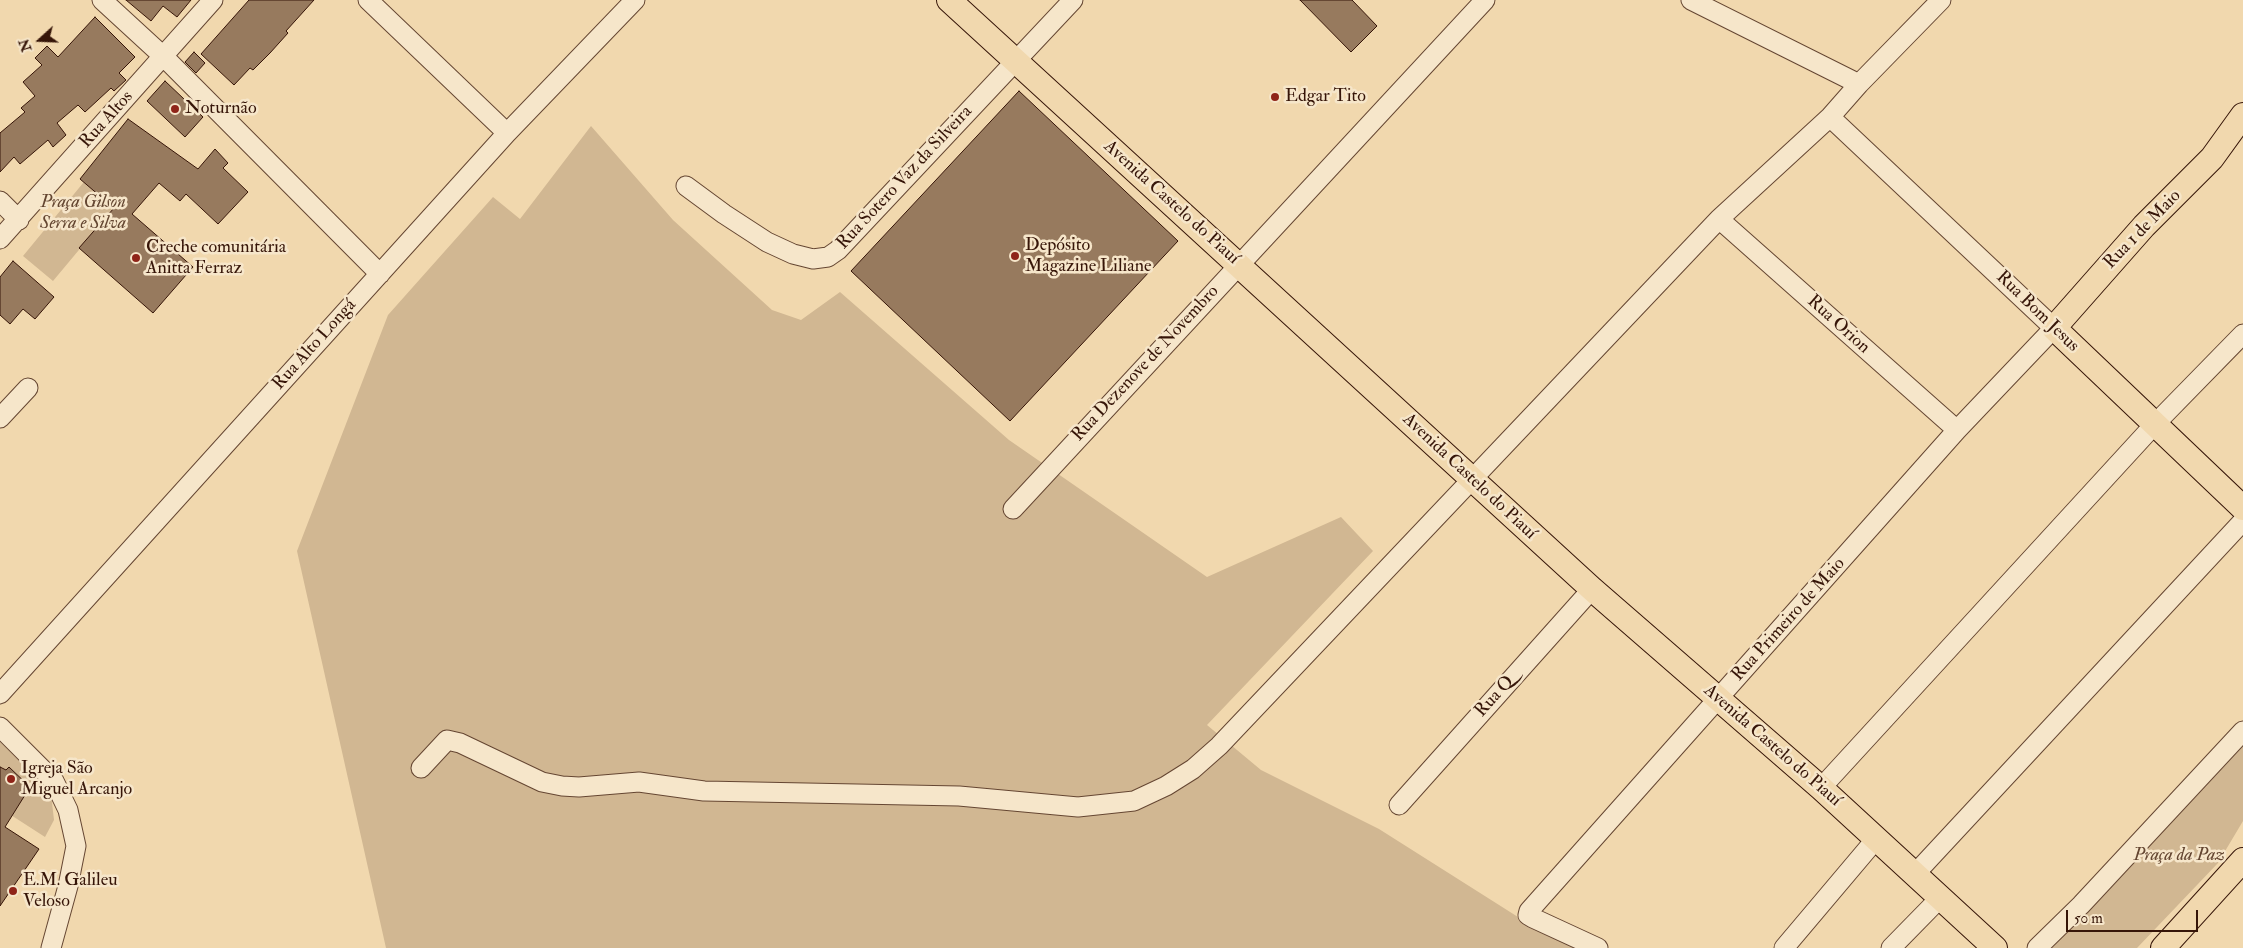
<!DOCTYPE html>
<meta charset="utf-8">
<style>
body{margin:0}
#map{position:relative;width:2243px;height:948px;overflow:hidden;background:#f1d8ae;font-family:"IM FELL Double Pica",serif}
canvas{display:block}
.north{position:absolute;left:15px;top:15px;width:50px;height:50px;-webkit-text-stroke:4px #f6e6ca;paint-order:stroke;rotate:250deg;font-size:14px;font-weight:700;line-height:20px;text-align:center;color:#361508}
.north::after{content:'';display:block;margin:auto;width:18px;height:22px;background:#361508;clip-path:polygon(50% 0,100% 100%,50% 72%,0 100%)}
.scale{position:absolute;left:2066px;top:910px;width:132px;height:22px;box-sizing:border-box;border:2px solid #361508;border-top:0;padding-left:6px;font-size:15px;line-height:18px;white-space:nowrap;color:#361508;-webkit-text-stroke:4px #f6e6ca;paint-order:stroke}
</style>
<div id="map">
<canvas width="2243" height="948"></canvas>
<div class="north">N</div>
<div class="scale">50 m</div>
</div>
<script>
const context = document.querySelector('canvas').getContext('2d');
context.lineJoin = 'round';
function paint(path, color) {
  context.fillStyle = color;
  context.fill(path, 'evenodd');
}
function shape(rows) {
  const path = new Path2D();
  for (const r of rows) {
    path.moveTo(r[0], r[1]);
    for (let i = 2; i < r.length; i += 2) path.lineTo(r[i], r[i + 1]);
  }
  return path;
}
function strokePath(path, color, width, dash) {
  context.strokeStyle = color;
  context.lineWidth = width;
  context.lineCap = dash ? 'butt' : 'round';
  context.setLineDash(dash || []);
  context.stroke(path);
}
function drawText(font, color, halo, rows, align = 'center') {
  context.font = font + ' "IM FELL Double Pica",serif';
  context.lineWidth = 5;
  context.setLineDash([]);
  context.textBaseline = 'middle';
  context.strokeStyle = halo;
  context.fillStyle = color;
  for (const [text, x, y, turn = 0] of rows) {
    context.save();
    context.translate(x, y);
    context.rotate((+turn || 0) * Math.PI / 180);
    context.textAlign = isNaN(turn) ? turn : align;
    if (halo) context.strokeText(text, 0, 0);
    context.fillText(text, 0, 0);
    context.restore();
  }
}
paint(shape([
 [591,126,673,220,772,310,801,320,840,292,1009,440,1207,577,1341,517,1373,551,1207,725,1261,770,1379,829,1518,917,1593,948,386,948,297,551,388,315,493,197,520,219],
 [88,177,119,202,53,281,23,256],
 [0,741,32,768,51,794,54,820,45,837,0,808],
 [2243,742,2243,821,2218,863,2137,948,2048,948]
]), '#d1b792');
const building = shape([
 [126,0,191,0,177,17,163,6,151,21,126,0],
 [249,0,314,0,286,31,288,33,270,53,253,70,250,68,234,85,201,54,249,0],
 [1300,0,1352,0,1377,26,1351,52,1300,0],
 [95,17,135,57,119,73,126,80,114,91,111,88,85,112,78,105,57,123,66,135,53,147,48,140,20,164,14,157,0,172,0,133,25,112,21,108,35,96,23,82,42,65,35,58,47,46,58,57,95,17],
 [194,52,205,63,196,73,185,62,194,52],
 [165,81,203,117,185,137,147,101,165,81],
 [1019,91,1178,241,1010,421,851,271,1019,91],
 [128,119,198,169,215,149,228,163,223,168,248,192,218,224,186,194,180,201,159,183,132,214,193,267,153,313,79,248,114,208,80,179,128,119],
 [13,261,54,297,35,319,23,309,10,324,0,315,0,277,13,261],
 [0,767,6,770,9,767,30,787,5,827,39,849,0,906,0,767]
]);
paint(building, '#977a5e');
strokePath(building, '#361508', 1);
const minor = shape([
 [102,0,164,57,380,274],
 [368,0,507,133],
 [1691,0,1859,84],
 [686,186,724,214,767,242,793,254,813,259,828,257,838,250,1073,0],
 [0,201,19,220],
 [1719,219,1957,430],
 [0,239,213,0],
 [0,418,28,388],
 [1013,509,1485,0],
 [0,694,507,133,635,0],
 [0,727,54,781,68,810,76,846,68,886,51,948],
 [421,768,447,740,460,743,542,782,562,786,579,787,639,782,704,791,959,796,1078,807,1134,801,1166,786,1193,769,1219,746,1719,219,1830,117,1859,84,1941,0],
 [1821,788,2154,425,2243,334],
 [1399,805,1592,589],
 [1914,875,2243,521],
 [1598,948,1533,918,1528,915,1529,911,1957,430,2054,328,1830,117],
 [1784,948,1876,839],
 [1891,948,1939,899],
 [2037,948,2081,905,2243,731]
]);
const major = shape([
 [949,0,1592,589,1821,788,1995,948],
 [2243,115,2212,158,2144,226,2054,328,2243,508],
 [2163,948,2243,860]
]);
strokePath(minor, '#654632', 21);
strokePath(major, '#361508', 26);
strokePath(minor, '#f6e6ca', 19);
strokePath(major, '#f1d8ae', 24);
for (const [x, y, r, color] of [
 [1275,97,5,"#8f2418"],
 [175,109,5,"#8f2418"],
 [1015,256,5,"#8f2418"],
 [136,258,5,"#8f2418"],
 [11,779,5,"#8f2418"],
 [13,891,5,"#8f2418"]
]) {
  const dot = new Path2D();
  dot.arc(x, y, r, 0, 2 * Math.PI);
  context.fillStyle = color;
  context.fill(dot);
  strokePath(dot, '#f6e6ca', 2);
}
drawText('18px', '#361508', '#f6e6ca', [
 ["Edgar Tito",1285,97],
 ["Noturnão",185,109],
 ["Depósito",1025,246],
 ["Magazine Liliane",1025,267],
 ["Creche comunitária",146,248],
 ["Anitta Ferraz",146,269],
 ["Igreja São",21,769],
 ["Miguel Arcanjo",21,790],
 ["E.M. Galileu",23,881],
 ["Veloso",23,902]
], 'left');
drawText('18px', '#361508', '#f6e6ca', [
 ["Rua Altos",107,120,-48],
 ["Rua Sotero Vaz da Silveira",905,178,-47],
 ["Avenida Castelo do Piauí",1171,203,42],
 ["Rua 1 de Maio",2143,230,-46],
 ["Rua Bom Jesus",2037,312,44],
 ["Rua Orion",1838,325,42],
 ["Rua Alto Longá",315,345,-48],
 ["Rua Dezenove de Novembro",1146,364,-47],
 ["Avenida Castelo do Piauí",1469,477,43],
 ["Rua Primeiro de Maio",1789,620,-48],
 ["Rua Q",1495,697,-48],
 ["Avenida Castelo do Piauí",1772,746,41]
]);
drawText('italic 18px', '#644631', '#f6e6ca', [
 ["Praça Gilson",83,203],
 ["Serra e Silva",83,224],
 ["Praça da Paz",2179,856]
]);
</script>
